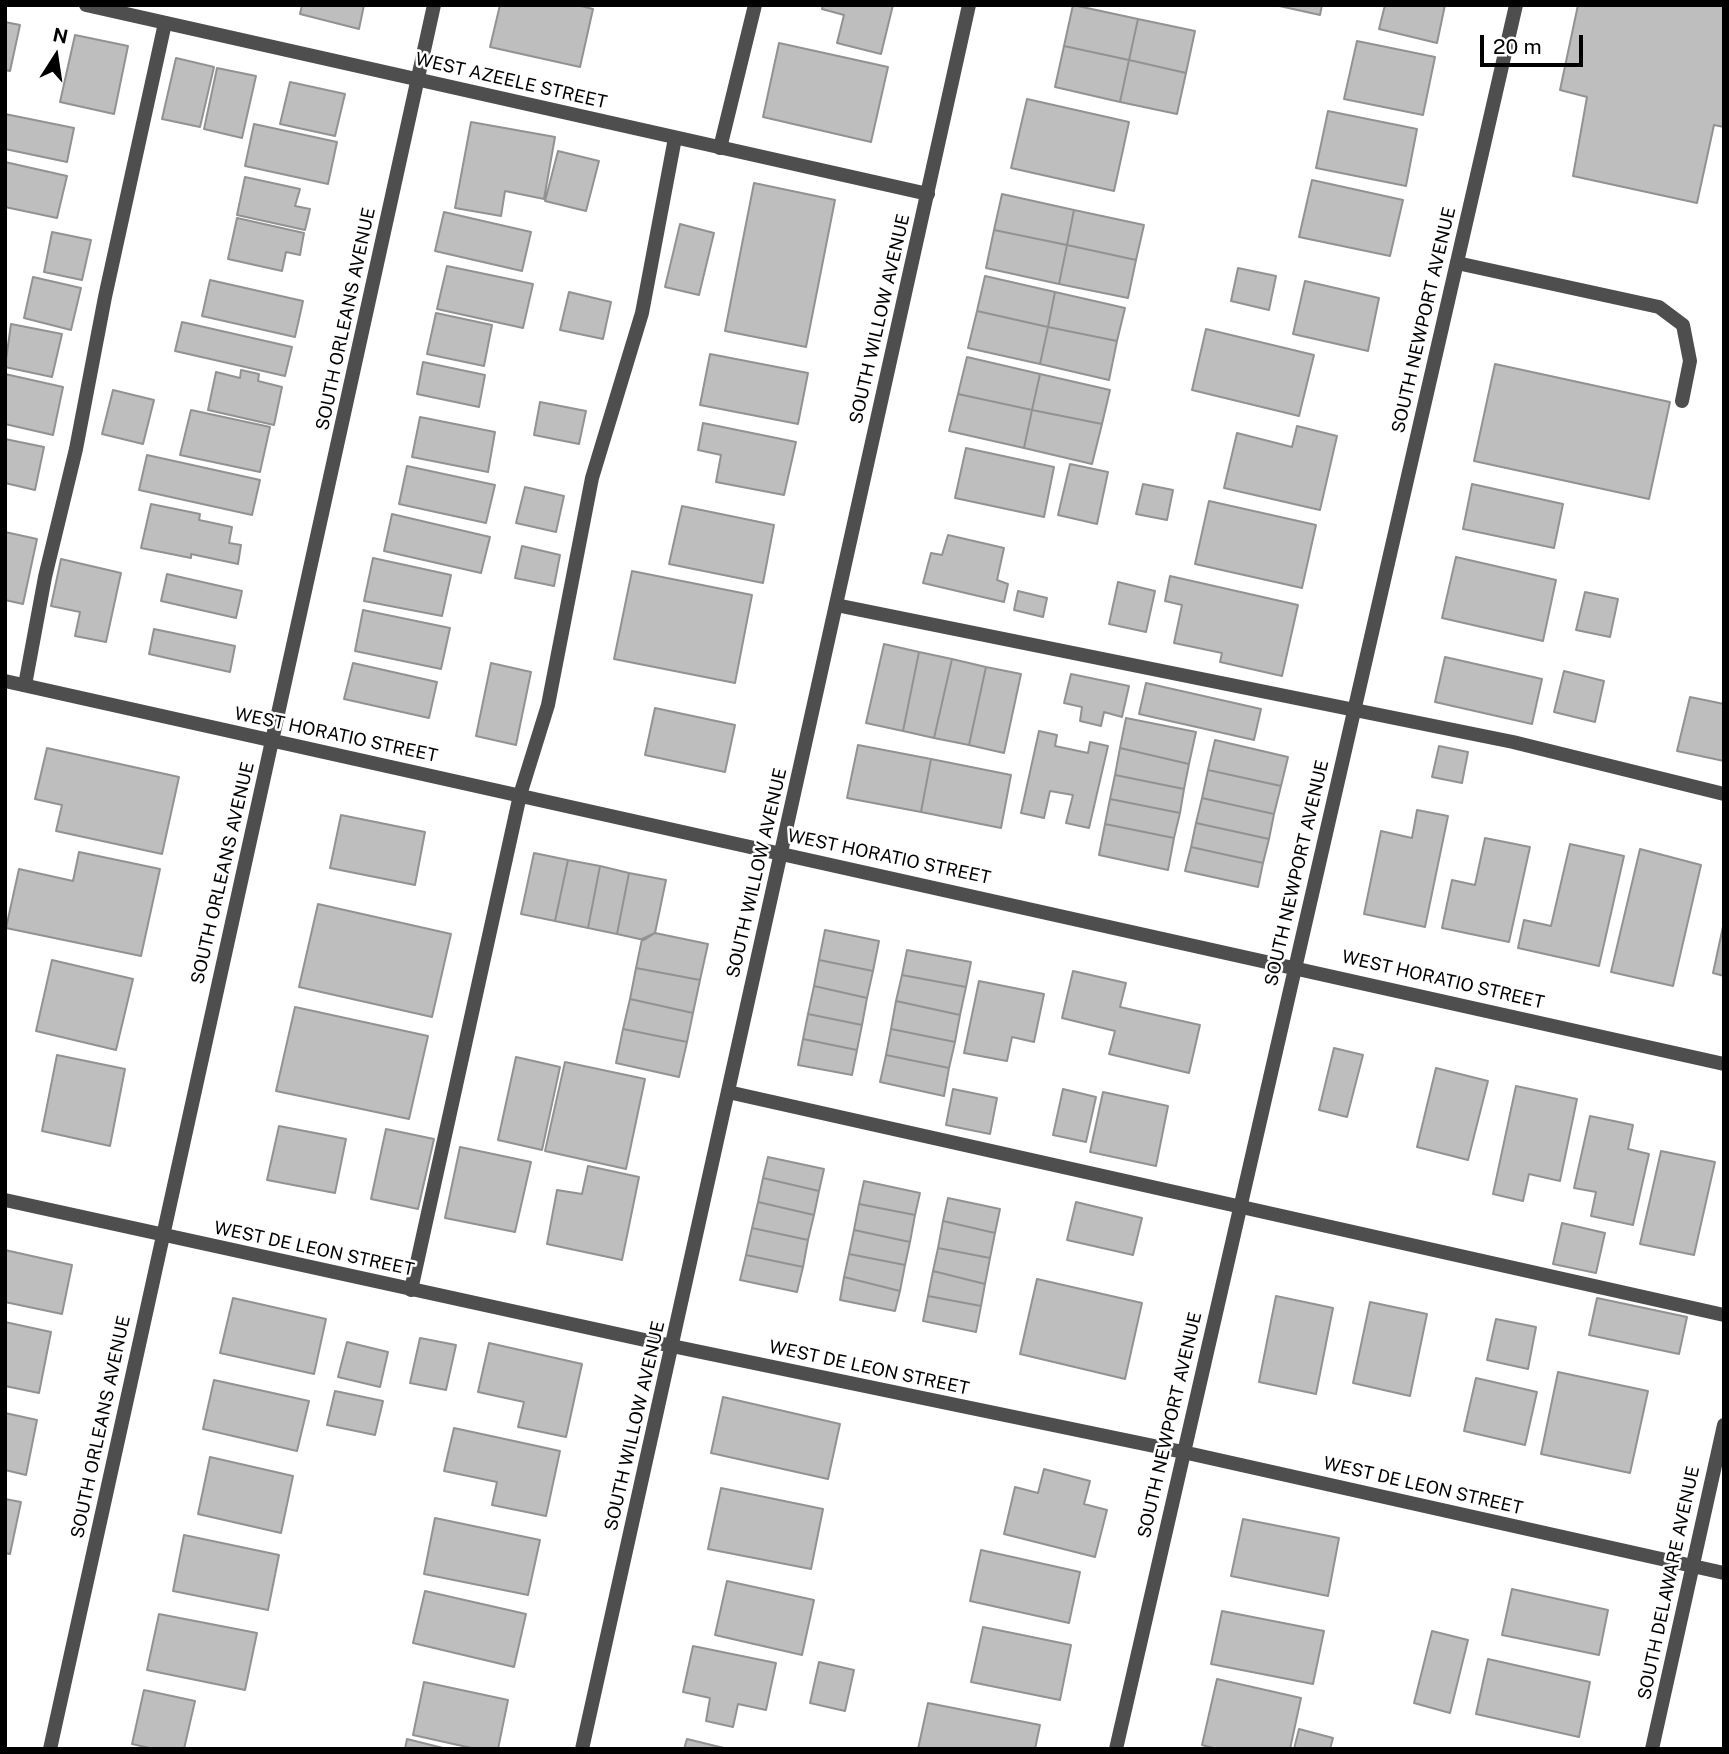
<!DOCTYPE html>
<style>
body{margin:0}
#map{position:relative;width:1729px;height:1754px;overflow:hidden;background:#fff;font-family:"Public Sans",sans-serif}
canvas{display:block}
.frame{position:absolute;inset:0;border:7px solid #000;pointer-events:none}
.north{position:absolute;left:21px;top:21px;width:70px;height:70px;-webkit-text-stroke:5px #fff;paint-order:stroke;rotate:12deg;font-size:19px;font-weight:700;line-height:28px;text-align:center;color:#000}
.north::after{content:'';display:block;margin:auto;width:24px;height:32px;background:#000;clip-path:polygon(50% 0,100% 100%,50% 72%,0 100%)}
.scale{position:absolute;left:1480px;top:35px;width:103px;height:32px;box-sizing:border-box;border:4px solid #000;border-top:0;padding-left:9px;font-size:21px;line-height:24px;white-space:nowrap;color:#000;-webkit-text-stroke:5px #fff;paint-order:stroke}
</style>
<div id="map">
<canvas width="1729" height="1754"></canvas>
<div class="frame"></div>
<div class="north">N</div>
<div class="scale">20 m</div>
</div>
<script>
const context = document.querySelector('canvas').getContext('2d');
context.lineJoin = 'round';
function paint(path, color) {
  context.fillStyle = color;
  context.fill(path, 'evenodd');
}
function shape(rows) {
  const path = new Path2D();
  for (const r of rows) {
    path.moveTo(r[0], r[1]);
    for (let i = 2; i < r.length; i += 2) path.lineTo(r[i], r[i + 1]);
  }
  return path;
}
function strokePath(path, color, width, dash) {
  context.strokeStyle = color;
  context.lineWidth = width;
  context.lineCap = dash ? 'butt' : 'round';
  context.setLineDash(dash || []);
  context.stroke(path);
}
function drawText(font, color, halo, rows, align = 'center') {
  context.font = font + ' "Public Sans",sans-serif';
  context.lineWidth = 5;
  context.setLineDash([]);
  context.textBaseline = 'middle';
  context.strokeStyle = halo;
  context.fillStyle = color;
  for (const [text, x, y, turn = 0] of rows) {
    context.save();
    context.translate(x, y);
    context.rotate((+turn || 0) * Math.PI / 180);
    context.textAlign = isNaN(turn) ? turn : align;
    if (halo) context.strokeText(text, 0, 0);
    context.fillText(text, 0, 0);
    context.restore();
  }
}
const building = shape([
 [302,5,364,5,359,29,300,14,302,5],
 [500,5,577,5,593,9,580,67,490,47,500,5],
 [823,5,893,5,881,54,837,43,844,15,822,9,823,5],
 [1073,5,1138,19,1129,60,1064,46,1073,5],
 [1275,5,1322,5,1320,15,1275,5],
 [1385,5,1445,5,1437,43,1379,29,1385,5],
 [1578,5,1724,5,1724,127,1714,125,1697,203,1573,176,1587,97,1560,90,1578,5],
 [1138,19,1195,31,1186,73,1129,60,1138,19],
 [5,22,20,25,10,71,5,70,5,22],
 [75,35,128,46,114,114,60,102,75,35],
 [1357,41,1435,57,1423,115,1344,99,1357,41],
 [779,43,888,67,871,142,763,117,779,43],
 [1064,46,1129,60,1120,102,1055,87,1064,46],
 [176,58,214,67,200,127,162,119,176,58],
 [1129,60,1186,73,1177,114,1120,102,1129,60],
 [217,68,256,76,242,138,204,129,217,68],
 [290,82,345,94,335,136,280,124,290,82],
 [1027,99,1129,122,1114,191,1011,168,1027,99],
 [1328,111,1417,129,1406,186,1316,168,1328,111],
 [5,114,74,128,67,162,5,149,5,114],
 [471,122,555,137,544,199,505,191,501,216,455,208,471,122],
 [254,124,337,142,328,184,245,166,254,124],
 [558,151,599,161,586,211,545,201,558,151],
 [5,162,67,176,57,218,5,207,5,162],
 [245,177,300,189,295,206,310,209,305,230,237,215,245,177],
 [1312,180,1403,200,1390,256,1299,237,1312,180],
 [754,183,835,200,806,347,725,331,754,183],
 [1002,194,1074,210,1067,245,994,230,1002,194],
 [1074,210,1144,225,1136,260,1067,245,1074,210],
 [444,212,531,232,522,271,435,251,444,212],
 [237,218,304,233,300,255,286,252,282,271,228,259,237,218],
 [680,224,714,233,699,295,665,287,680,224],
 [994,230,1067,245,1059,284,986,268,994,230],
 [52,232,91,240,82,280,44,272,52,232],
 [1067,245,1136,260,1128,298,1059,284,1067,245],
 [447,266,533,284,523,328,437,309,447,266],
 [1238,268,1276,276,1269,310,1231,301,1238,268],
 [985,276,1055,292,1048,327,977,311,985,276],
 [33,277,81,288,71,330,24,318,33,277],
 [210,280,303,301,295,337,202,316,210,280],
 [1305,281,1379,298,1368,351,1293,334,1305,281],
 [569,292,611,302,603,339,560,330,569,292],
 [1055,292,1125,308,1117,341,1048,327,1055,292],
 [977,311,1048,327,1040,364,968,348,977,311],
 [436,313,492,325,484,366,427,354,436,313],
 [182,322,292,347,285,376,175,351,182,322],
 [11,324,62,334,52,377,5,367,11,324],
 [1048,327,1117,341,1109,380,1040,364,1048,327],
 [1206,329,1314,355,1299,416,1192,390,1206,329],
 [710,354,808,373,798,424,700,405,710,354],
 [967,357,1040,374,1032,410,958,394,967,357],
 [423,362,485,375,479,407,417,394,423,362],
 [1495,364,1670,402,1649,499,1474,461,1495,364],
 [241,370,259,374,258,381,282,387,274,425,208,410,216,372,240,378,241,370],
 [5,374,63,387,53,435,5,424,5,374],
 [1040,374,1110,390,1102,424,1032,410,1040,374],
 [113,390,154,400,143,444,102,434,113,390],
 [958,394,1032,410,1024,448,949,431,958,394],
 [540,402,586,411,579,444,534,435,540,402],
 [191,410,270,427,260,472,180,455,191,410],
 [1032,410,1102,424,1092,464,1024,448,1032,410],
 [420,417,495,432,488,472,412,457,420,417],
 [703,423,796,442,784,495,716,482,721,455,698,450,703,423],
 [1297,426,1337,436,1320,510,1224,488,1237,433,1292,447,1297,426],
 [5,439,44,447,35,490,5,483,5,439],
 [966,448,1054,467,1044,517,955,498,966,448],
 [147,455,260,480,252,515,139,490,147,455],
 [1070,464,1108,472,1097,524,1058,515,1070,464],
 [407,466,495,485,486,523,399,504,407,466],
 [1143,484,1173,490,1167,520,1136,514,1143,484],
 [1472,484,1563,504,1554,548,1463,529,1472,484],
 [525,487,564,496,556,532,516,523,525,487],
 [1209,501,1316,525,1302,588,1195,564,1209,501],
 [151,504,200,514,199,520,232,527,229,543,241,545,238,564,191,554,191,558,141,548,151,504],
 [682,506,774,525,763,583,669,564,682,506],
 [392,514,490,537,481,573,384,551,392,514],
 [5,532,37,539,23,604,5,600,5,532],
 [948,535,1004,548,997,580,1008,584,1004,602,923,583,931,553,942,555,948,535],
 [522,546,560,555,554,586,515,578,522,546],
 [1456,557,1556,580,1543,641,1442,618,1456,557],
 [373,558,451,575,442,616,364,601,373,558],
 [61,559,121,573,106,642,75,636,80,612,51,606,61,559],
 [632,571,752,595,735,683,614,659,632,571],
 [167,574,242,591,236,618,161,601,167,574],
 [1170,576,1298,605,1282,676,1220,662,1222,653,1174,643,1182,605,1165,601,1170,576],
 [1118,582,1155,591,1146,632,1109,624,1118,582],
 [1018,591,1047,598,1043,617,1014,610,1018,591],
 [1585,592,1618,599,1610,637,1576,630,1585,592],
 [363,610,450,628,441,669,355,651,363,610],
 [154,629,235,646,230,672,149,654,154,629],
 [884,644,919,652,903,731,866,723,884,644],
 [919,652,952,659,934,738,903,731,919,652],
 [1445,657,1542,679,1532,724,1435,702,1445,657],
 [952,659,986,667,969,745,934,738,952,659],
 [353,663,437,682,429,718,344,699,353,663],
 [491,663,531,672,516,745,476,736,491,663],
 [986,667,1021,674,1004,753,969,745,986,667],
 [1564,671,1604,681,1595,722,1554,712,1564,671],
 [1071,674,1129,686,1122,717,1104,712,1101,726,1080,721,1082,707,1064,703,1071,674],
 [1146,683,1261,709,1254,740,1139,714,1146,683],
 [1690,697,1724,704,1724,761,1677,751,1690,697],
 [655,708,735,725,725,772,645,755,655,708],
 [1126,718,1196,732,1189,764,1120,748,1126,718],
 [1039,731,1057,735,1055,746,1088,753,1090,742,1108,746,1089,828,1066,823,1073,795,1050,791,1044,818,1021,813,1039,731],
 [1215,740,1288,757,1281,786,1208,770,1215,740],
 [858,745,931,759,921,812,847,798,858,745],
 [1439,746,1468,752,1462,783,1432,777,1439,746],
 [47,748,179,777,162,854,56,831,62,805,35,799,47,748],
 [1120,748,1189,764,1184,789,1115,775,1120,748],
 [931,759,1011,775,1001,828,921,812,931,759],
 [1208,770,1281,786,1274,814,1202,798,1208,770],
 [1115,775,1184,789,1180,813,1110,799,1115,775],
 [1202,798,1274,814,1269,839,1196,823,1202,798],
 [1110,799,1180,813,1174,838,1105,824,1110,799],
 [1417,810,1448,816,1425,927,1364,914,1381,831,1412,838,1417,810],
 [341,815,425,832,415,885,330,868,341,815],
 [1196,823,1269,839,1263,863,1191,847,1196,823],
 [1105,824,1174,838,1168,870,1099,855,1105,824],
 [1485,838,1530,847,1509,942,1442,928,1452,880,1475,885,1485,838],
 [1570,844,1624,856,1599,966,1518,948,1524,920,1551,926,1570,844],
 [1191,847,1263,863,1258,887,1185,871,1191,847],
 [1640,849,1701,865,1673,986,1611,972,1640,849],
 [79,852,160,869,141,956,6,928,19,869,73,881,79,852],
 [534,853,568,860,555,921,521,914,534,853],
 [568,860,600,866,588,928,555,921,568,860],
 [600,866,629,873,617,934,588,928,600,866],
 [629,873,666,880,655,933,644,940,617,934,629,873],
 [318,904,451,934,432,1017,299,987,318,904],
 [1724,922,1724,976,1713,973,1724,922],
 [825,930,879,941,873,971,819,960,825,930],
 [655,933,708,944,700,980,636,968,642,939,655,933],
 [907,950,971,962,966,987,902,975,907,950],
 [52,960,133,979,116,1050,36,1031,52,960],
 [819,960,873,971,867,998,814,986,819,960],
 [636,968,700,980,693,1013,630,999,636,968],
 [1073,971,1126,983,1120,1007,1200,1025,1189,1073,1109,1054,1115,1031,1062,1018,1073,971],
 [902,975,966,987,960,1015,896,1001,902,975],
 [979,981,1044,994,1034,1042,1012,1037,1007,1061,964,1053,979,981],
 [814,986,867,998,862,1025,808,1014,814,986],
 [630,999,693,1013,687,1042,623,1029,630,999],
 [896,1001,960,1015,955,1042,891,1029,896,1001],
 [295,1007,428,1036,409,1119,276,1091,295,1007],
 [808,1014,862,1025,857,1050,803,1039,808,1014],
 [623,1029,687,1042,679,1077,616,1063,623,1029],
 [891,1029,955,1042,949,1068,886,1055,891,1029],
 [803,1039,857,1050,852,1075,798,1065,803,1039],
 [1334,1048,1363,1055,1347,1117,1319,1110,1334,1048],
 [57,1055,125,1069,110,1146,42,1131,57,1055],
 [886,1055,949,1068,944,1096,880,1082,886,1055],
 [516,1057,560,1067,542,1150,498,1140,516,1057],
 [565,1062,645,1079,626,1169,545,1151,565,1062],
 [1436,1068,1488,1081,1468,1160,1417,1147,1436,1068],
 [1516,1086,1577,1099,1560,1181,1529,1174,1523,1201,1493,1194,1516,1086],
 [953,1089,997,1098,990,1134,946,1125,953,1089],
 [1063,1089,1096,1097,1086,1142,1053,1135,1063,1089],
 [1103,1092,1168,1106,1156,1166,1090,1152,1103,1092],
 [1590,1116,1633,1125,1628,1149,1649,1154,1633,1225,1591,1216,1596,1192,1574,1188,1590,1116],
 [279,1126,346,1139,335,1193,267,1180,279,1126],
 [386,1129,434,1139,418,1209,371,1199,386,1129],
 [460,1147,531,1162,515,1232,445,1218,460,1147],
 [1661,1151,1715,1162,1694,1255,1640,1244,1661,1151],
 [768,1157,824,1169,819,1191,763,1178,768,1157],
 [588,1166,639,1177,622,1260,547,1244,557,1190,582,1194,588,1166],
 [763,1178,819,1191,814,1215,758,1202,763,1178],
 [864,1181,920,1193,915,1215,859,1204,864,1181],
 [948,1198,1000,1209,995,1233,943,1221,948,1198],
 [758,1202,814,1215,808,1240,752,1228,758,1202],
 [1076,1202,1142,1218,1133,1255,1067,1240,1076,1202],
 [859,1204,915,1215,910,1242,854,1230,859,1204],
 [943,1221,995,1233,990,1258,938,1248,943,1221],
 [1562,1223,1605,1233,1596,1273,1553,1264,1562,1223],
 [752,1228,808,1240,803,1267,746,1255,752,1228],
 [854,1230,910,1242,905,1265,849,1254,854,1230],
 [938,1248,990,1258,985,1284,933,1271,938,1248],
 [5,1250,72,1265,62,1314,5,1302,5,1250],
 [849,1254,905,1265,900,1291,844,1277,849,1254],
 [746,1255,803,1267,797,1292,740,1280,746,1255],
 [933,1271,985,1284,981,1306,928,1296,933,1271],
 [844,1277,900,1291,895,1311,840,1300,844,1277],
 [1037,1279,1142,1303,1125,1379,1020,1354,1037,1279],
 [928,1296,981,1306,976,1332,923,1321,928,1296],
 [1276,1296,1333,1308,1316,1394,1259,1382,1276,1296],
 [233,1298,326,1319,314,1374,220,1353,233,1298],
 [1597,1298,1687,1317,1679,1354,1589,1335,1597,1298],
 [1370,1302,1427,1314,1410,1396,1353,1383,1370,1302],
 [1496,1319,1536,1327,1528,1369,1487,1360,1496,1319],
 [5,1322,51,1332,39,1393,5,1386,5,1322],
 [420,1338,456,1345,446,1390,410,1383,420,1338],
 [347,1342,388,1352,380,1387,338,1377,347,1342],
 [489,1343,582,1364,566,1437,518,1427,524,1402,478,1392,489,1343],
 [1558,1372,1648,1391,1630,1473,1541,1454,1558,1372],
 [1476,1378,1537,1392,1525,1445,1464,1431,1476,1378],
 [214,1380,309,1401,297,1451,203,1429,214,1380],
 [335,1391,383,1401,375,1435,327,1425,335,1391],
 [723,1397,840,1424,828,1479,711,1453,723,1397],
 [5,1413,37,1420,26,1475,5,1470,5,1413],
 [454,1428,560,1451,546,1516,492,1505,497,1482,444,1471,454,1428],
 [210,1457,293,1476,281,1533,198,1514,210,1457],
 [1044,1469,1090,1481,1084,1504,1107,1510,1095,1557,1004,1534,1015,1487,1038,1493,1044,1469],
 [721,1488,823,1509,811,1569,708,1549,721,1488],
 [5,1499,21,1502,10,1554,5,1553,5,1499],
 [435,1518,540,1540,528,1595,424,1574,435,1518],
 [1243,1519,1339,1538,1328,1596,1231,1576,1243,1519],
 [184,1535,279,1555,268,1610,173,1591,184,1535],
 [981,1550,1080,1572,1069,1623,970,1601,981,1550],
 [727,1581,814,1600,802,1655,715,1635,727,1581],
 [1512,1589,1608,1610,1599,1655,1502,1635,1512,1589],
 [425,1591,526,1614,514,1667,413,1643,425,1591],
 [1222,1611,1324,1631,1313,1684,1211,1664,1222,1611],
 [159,1614,257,1633,245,1690,147,1670,159,1614],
 [983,1627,1071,1645,1060,1700,971,1682,983,1627],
 [1432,1631,1468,1640,1450,1713,1414,1703,1432,1631],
 [693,1646,776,1663,766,1710,738,1704,733,1727,706,1721,710,1698,683,1692,693,1646],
 [1488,1659,1590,1682,1579,1737,1476,1714,1488,1659],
 [819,1662,854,1670,845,1711,810,1703,819,1662],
 [1217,1679,1301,1698,1290,1749,1217,1749,1202,1745,1217,1679],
 [424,1682,508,1700,498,1749,476,1749,413,1735,424,1682],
 [144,1690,195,1701,184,1749,154,1749,132,1744,144,1690],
 [928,1703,1040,1725,1035,1749,918,1749,928,1703],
 [1299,1729,1333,1738,1330,1749,1294,1749,1299,1729],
 [407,1739,447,1749,405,1749,407,1739],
 [687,1739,728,1749,684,1749,687,1739]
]);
paint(building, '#bebebe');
strokePath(building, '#929292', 2);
strokePath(shape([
 [720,148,755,5],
 [1457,263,1659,307,1683,325,1690,361,1682,401],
 [836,605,1513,742,1724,794],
 [25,685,45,577,76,449,105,297,165,23],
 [728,1092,1724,1315],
 [411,1290,520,795,548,705,592,478,642,313,675,138]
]), '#4e4e4e', 14);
strokePath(shape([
 [86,5,928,194],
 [5,681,1724,1064],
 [5,1200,672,1346,1183,1452,1724,1573],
 [50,1749,434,5],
 [1116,1749,1516,5],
 [1652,1749,1724,1425]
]), '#4e4e4e', 14);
strokePath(shape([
 [582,1749,969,5]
]), '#4e4e4e', 14);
drawText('18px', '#000', '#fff', [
 ["WEST AZEELE STREET",511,81,13],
 ["SOUTH ORLEANS AVENUE",346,319,-78],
 ["SOUTH WILLOW AVENUE",880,319,-77],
 ["SOUTH NEWPORT AVENUE",1424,320,-77],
 ["WEST HORATIO STREET",336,735,12],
 ["WEST HORATIO STREET",889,857,12],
 ["SOUTH ORLEANS AVENUE",223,873,-77],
 ["SOUTH WILLOW AVENUE",757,873,-77],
 ["SOUTH NEWPORT AVENUE",1297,873,-77],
 ["WEST HORATIO STREET",1443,980,13],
 ["WEST DE LEON STREET",314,1249,12],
 ["WEST DE LEON STREET",869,1368,12],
 ["SOUTH NEWPORT AVENUE",1170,1425,-77],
 ["SOUTH WILLOW AVENUE",635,1426,-77],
 ["SOUTH ORLEANS AVENUE",101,1427,-78],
 ["WEST DE LEON STREET",1423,1486,13],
 ["SOUTH DELAWARE AVENUE",1669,1583,-78]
]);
</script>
